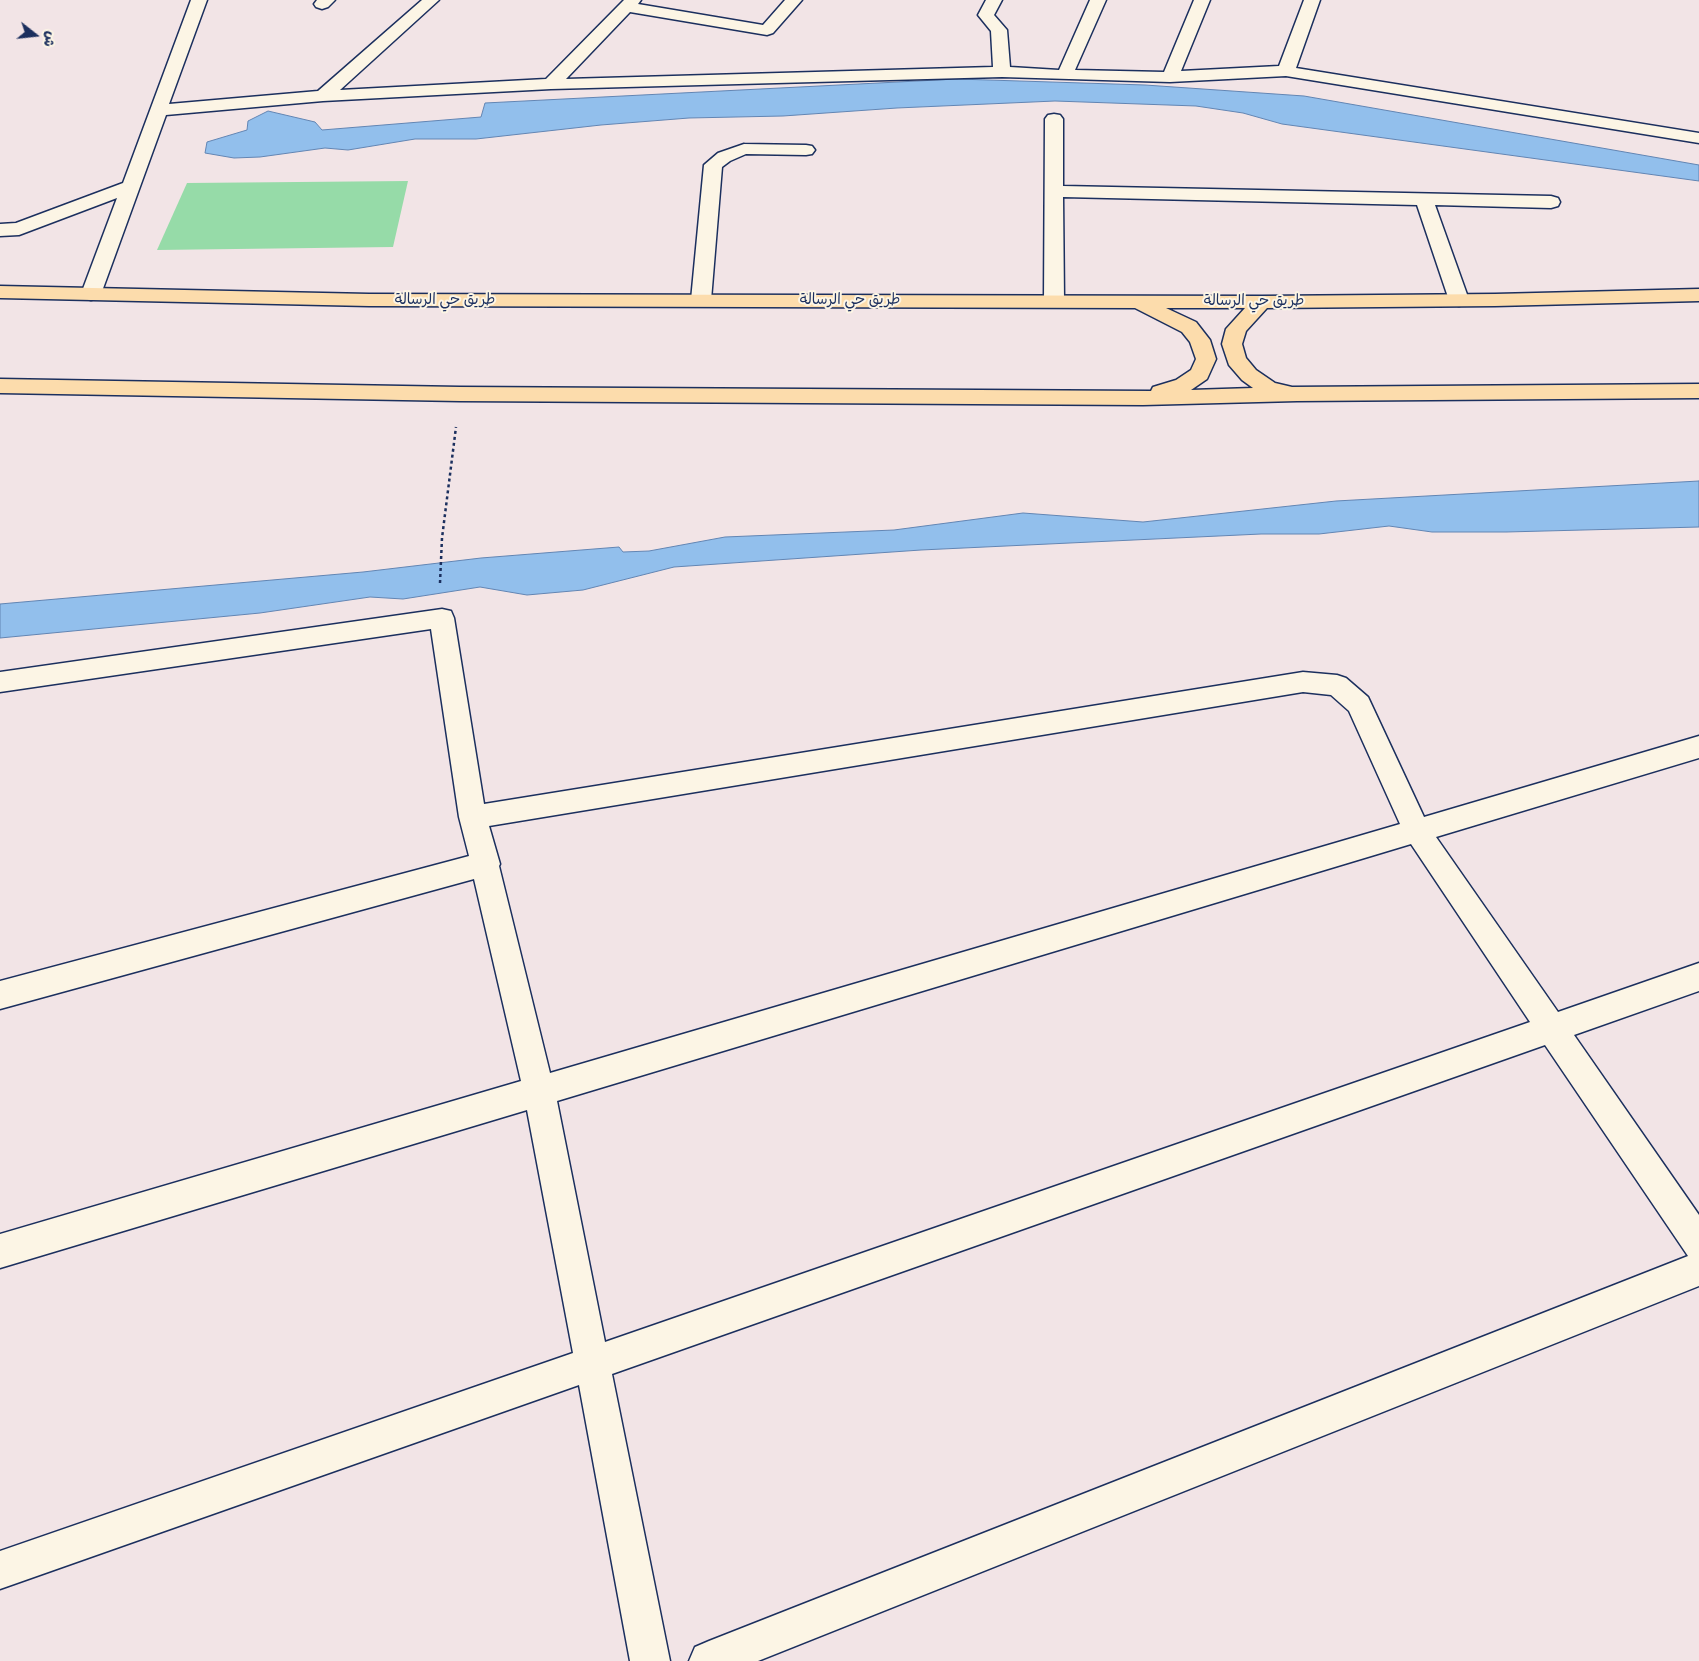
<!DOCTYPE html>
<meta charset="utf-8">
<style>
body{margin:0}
#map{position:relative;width:1699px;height:1661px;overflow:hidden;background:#f2e4e6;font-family:Caveat,"Playpen Sans Arabic",sans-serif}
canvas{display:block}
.north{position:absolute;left:10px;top:10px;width:50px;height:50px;-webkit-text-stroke:4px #fcf5e5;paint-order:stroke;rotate:106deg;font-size:14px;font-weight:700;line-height:20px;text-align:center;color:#1b2f5e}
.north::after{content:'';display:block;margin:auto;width:18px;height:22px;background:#1b2f5e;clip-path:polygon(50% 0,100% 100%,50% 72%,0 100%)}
</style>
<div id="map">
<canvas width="1699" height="1661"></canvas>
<div class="north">ش</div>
</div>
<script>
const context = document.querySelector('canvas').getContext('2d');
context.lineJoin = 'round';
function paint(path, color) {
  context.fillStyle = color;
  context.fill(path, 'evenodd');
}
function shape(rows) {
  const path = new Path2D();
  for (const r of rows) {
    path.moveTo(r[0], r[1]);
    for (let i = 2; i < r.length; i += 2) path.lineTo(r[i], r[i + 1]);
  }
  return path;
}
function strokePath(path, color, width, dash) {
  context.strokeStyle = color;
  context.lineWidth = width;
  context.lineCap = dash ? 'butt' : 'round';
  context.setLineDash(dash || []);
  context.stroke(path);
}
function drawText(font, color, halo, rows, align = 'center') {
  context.font = font + ' Caveat,"Playpen Sans Arabic",sans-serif';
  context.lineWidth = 4;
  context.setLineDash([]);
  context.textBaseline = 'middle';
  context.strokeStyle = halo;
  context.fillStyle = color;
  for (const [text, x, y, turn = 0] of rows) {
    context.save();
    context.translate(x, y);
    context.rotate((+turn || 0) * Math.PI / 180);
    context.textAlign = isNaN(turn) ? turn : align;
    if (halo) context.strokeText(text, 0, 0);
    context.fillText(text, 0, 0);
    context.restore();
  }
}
paint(shape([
 [408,181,393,247,157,250,187,183]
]), '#96dba8');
const water = shape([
 [957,79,1145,85,1304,96,1699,165,1699,181,1282,124,1243,113,1196,106,1055,101,897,108,783,116,689,118,601,125,476,139,415,139,348,150,325,148,260,157,234,158,205,153,207,142,247,130,248,121,268,111,315,122,322,130,481,117,485,103,957,79],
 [1699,481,1699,527,1506,532,1432,532,1389,526,1319,534,1261,534,921,550,674,567,583,590,527,595,480,587,403,599,370,597,260,613,0,638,0,604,363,572,481,558,619,547,623,552,649,551,725,537,894,530,1023,513,1143,522,1336,501,1699,481]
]);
paint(water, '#92bfec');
strokePath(water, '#6285b3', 1);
const minor = shape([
 [191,0,207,0,169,104,318,91,422,0,439,0,340,90,546,79,624,0,641,0,638,4,763,25,785,0,802,0,773,33,767,35,630,12,566,79,993,67,991,31,978,15,986,0,1002,0,994,15,1007,30,1010,67,1059,70,1090,0,1106,0,1075,70,1164,72,1194,0,1210,0,1181,71,1279,66,1304,0,1320,0,1296,68,1699,133,1699,143,1286,76,1170,82,1002,77,551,89,323,101,166,115,101,294,98,298,91,300,84,298,81,294,117,198,19,235,0,236,0,224,16,223,123,183,191,0],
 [317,0,335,0,328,7,322,9,316,7,314,4,317,0],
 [1054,114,1060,115,1063,119,1063,186,1551,196,1558,198,1560,202,1558,206,1551,208,1435,205,1469,300,1466,304,1459,306,1452,304,1449,300,1417,205,1063,197,1064,301,1061,305,1054,307,1047,305,1044,301,1045,119,1048,115,1054,114],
 [744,144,806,145,812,146,815,150,812,154,806,155,746,154,730,161,722,167,711,300,708,304,701,306,694,304,691,300,704,165,718,153,744,144],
 [442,609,451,611,454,618,484,804,1303,672,1337,675,1346,678,1368,697,1424,817,1699,736,1699,758,1436,837,1558,1012,1699,963,1699,991,1574,1035,1699,1215,1699,1286,758,1661,689,1661,695,1647,709,1641,1688,1256,1545,1045,612,1374,670,1661,630,1661,579,1385,0,1589,0,1551,573,1353,527,1110,0,1268,0,1234,521,1081,474,879,0,1009,0,981,469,856,459,817,431,629,0,692,0,672,442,609],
 [1303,692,1331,695,1349,711,1400,824,550,1073,499,866,500,864,489,826,1303,692],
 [1411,844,1530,1022,605,1342,557,1101,1411,844]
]);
const major = shape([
 [0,286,369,294,1262,296,1495,294,1699,289,1699,301,1495,306,1267,308,1246,331,1242,344,1246,358,1256,370,1275,383,1292,387,1699,384,1699,398,1297,401,1143,405,460,401,0,393,0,379,460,387,1151,391,1153,387,1176,380,1191,370,1196,359,1190,342,1182,332,1135,308,369,306,0,298,0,286],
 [1166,308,1245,308,1226,329,1222,344,1229,365,1242,380,1253,388,1191,390,1207,379,1216,359,1210,340,1196,322,1166,308]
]);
strokePath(minor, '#1b2f5e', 3);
strokePath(major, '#1b2f5e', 3);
strokePath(shape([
 [440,583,442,538,456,427]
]), '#1b2f5e', 2.5, [3, 3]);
paint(minor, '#fcf5e5');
paint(major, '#fcdcac');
drawText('15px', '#1b2f5e', '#fcf5e5', [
 ["طريق حي الرسالة",445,300],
 ["طريق حي الرسالة",850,300],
 ["طريق حي الرسالة",1254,301]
]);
</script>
